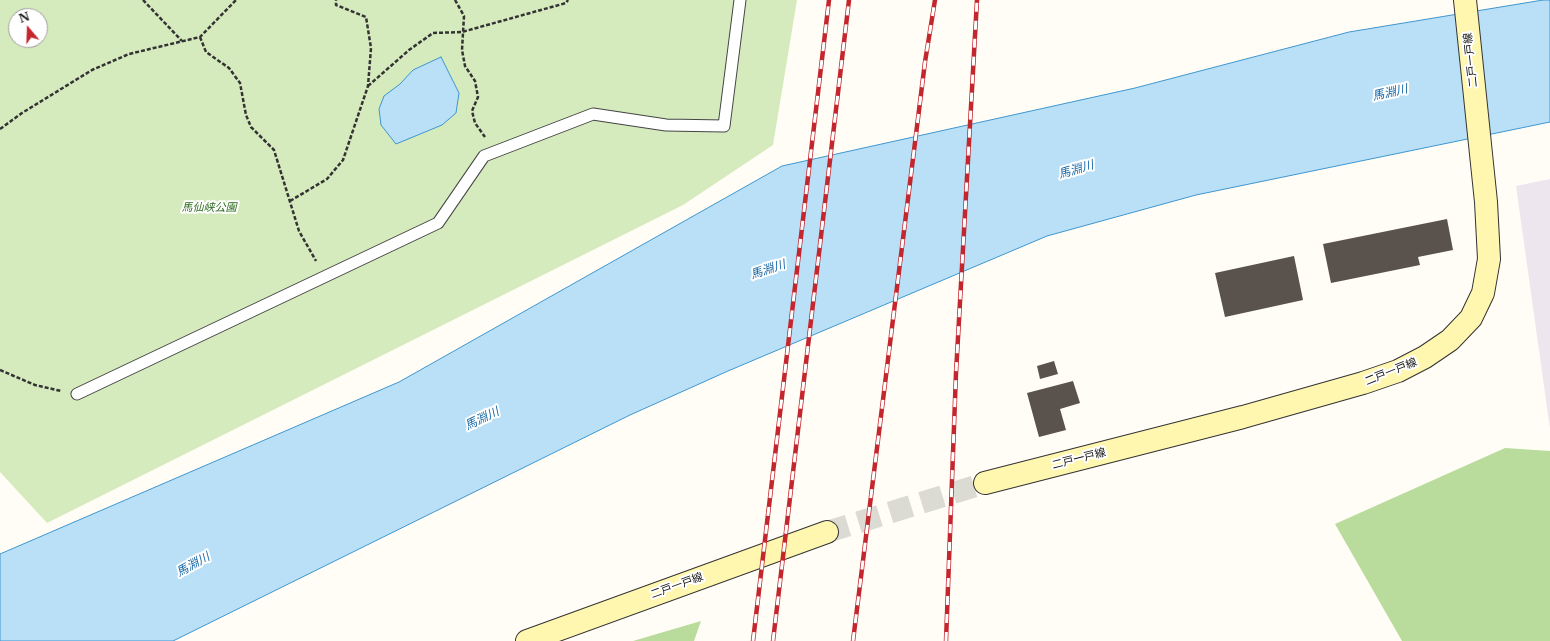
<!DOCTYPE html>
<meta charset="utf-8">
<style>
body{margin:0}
#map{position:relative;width:1550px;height:641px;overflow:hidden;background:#fffdf5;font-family:"Libre Baskerville",serif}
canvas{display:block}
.north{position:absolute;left:8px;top:8px;width:40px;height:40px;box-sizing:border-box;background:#fff;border:1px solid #a0a0a0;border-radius:50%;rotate:341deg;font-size:11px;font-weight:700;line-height:16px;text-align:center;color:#111}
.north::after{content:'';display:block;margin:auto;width:14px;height:18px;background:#c4262e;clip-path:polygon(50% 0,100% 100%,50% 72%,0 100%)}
</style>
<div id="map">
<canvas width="1550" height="641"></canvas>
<div class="north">N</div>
</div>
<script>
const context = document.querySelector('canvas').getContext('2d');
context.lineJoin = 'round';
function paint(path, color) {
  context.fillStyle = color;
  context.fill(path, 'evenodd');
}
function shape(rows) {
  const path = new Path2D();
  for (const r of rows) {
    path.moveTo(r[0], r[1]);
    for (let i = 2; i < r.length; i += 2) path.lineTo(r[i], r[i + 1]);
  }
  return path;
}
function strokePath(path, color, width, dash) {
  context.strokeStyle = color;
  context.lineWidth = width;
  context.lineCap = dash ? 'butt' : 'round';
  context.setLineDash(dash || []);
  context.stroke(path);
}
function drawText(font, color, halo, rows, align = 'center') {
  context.font = font + ' "Libre Baskerville","Noto Sans JP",serif';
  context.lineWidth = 4;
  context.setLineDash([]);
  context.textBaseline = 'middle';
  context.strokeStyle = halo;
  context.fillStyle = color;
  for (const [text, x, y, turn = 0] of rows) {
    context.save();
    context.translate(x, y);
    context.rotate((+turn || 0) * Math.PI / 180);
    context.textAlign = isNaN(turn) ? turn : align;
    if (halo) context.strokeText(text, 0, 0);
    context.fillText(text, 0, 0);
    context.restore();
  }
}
paint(shape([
 [1550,179,1550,429,1516,186]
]), '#eee6ef');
paint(shape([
 [0,0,797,0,773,145,683,205,47,523,0,472],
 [16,16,40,16,40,40,16,40]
]), '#d5ebbd');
paint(shape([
 [1505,448,1550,451,1550,641,1402,641,1335,524],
 [701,621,694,641,633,641]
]), '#b9dc9c');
const water = shape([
 [1543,0,1550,0,1550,122,1196,195,1047,236,728,371,630,415,173,641,0,641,0,554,399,382,782,166,1135,88,1349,32,1543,0],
 [441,57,459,93,456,113,442,125,396,144,381,125,379,109,384,96,400,84,413,70,441,57]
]);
paint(water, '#b9e0f7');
strokePath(water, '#3f96cf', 1);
paint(shape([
 [1447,219,1453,250,1418,257,1420,265,1331,283,1323,244],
 [1294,256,1303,300,1225,317,1215,273],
 [1054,361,1058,374,1040,379,1037,366],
 [1073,381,1080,403,1060,409,1066,430,1039,437,1027,393]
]), '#5a524d');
strokePath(shape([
 [827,532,985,483]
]), '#dbdad3', 22, [22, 11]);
const service = shape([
 [77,394,438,223,484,156,593,114,666,125,724,126,740,0]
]);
const secondary = shape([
 [985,483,1243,417,1363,383,1398,371,1425,357,1450,340,1471,318,1483,293,1489,259,1486,202,1465,0],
 [527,641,827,532]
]);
strokePath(service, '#444', 13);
strokePath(secondary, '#333', 24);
strokePath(shape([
 [143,0,182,41],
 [455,0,464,16,462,50,465,66,475,81,478,97,472,111,475,123,485,137],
 [200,37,206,52,229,68,240,83,246,115,251,127,274,150,299,231,316,261],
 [368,86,409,50,433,33,462,32,566,3,568,0],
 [0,129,22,113,92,70,129,54,200,37,236,0],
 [290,201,327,179,343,160,368,86,371,48,366,17,336,5,336,0],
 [0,370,35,385,61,391]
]), '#333', 2.5, [4, 2]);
strokePath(service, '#fff', 11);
strokePath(secondary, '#fff6b0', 22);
const rail = shape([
 [753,641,829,0],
 [773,641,849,0],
 [853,641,925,62,935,0],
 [946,641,956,373,977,0]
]);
strokePath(rail, '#c4262e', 4.5);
strokePath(rail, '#fff', 3, [9]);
drawText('11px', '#111', '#fff', [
 ["二戸一戸線",1471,60,-96],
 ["二戸一戸線",1391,372,-22],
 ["二戸一戸線",1079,459,-14],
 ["二戸一戸線",677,586,-20]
]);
drawText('italic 11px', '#2f6b1f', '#fff', [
 ["馬仙峡公園",209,208]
]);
drawText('italic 12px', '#1768a6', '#fff', [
 ["馬淵川",1390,93,-13],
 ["馬淵川",1076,170,-16],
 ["馬淵川",768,270,-18],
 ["馬淵川",482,419,-26],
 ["馬淵川",193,565,-29]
]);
</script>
